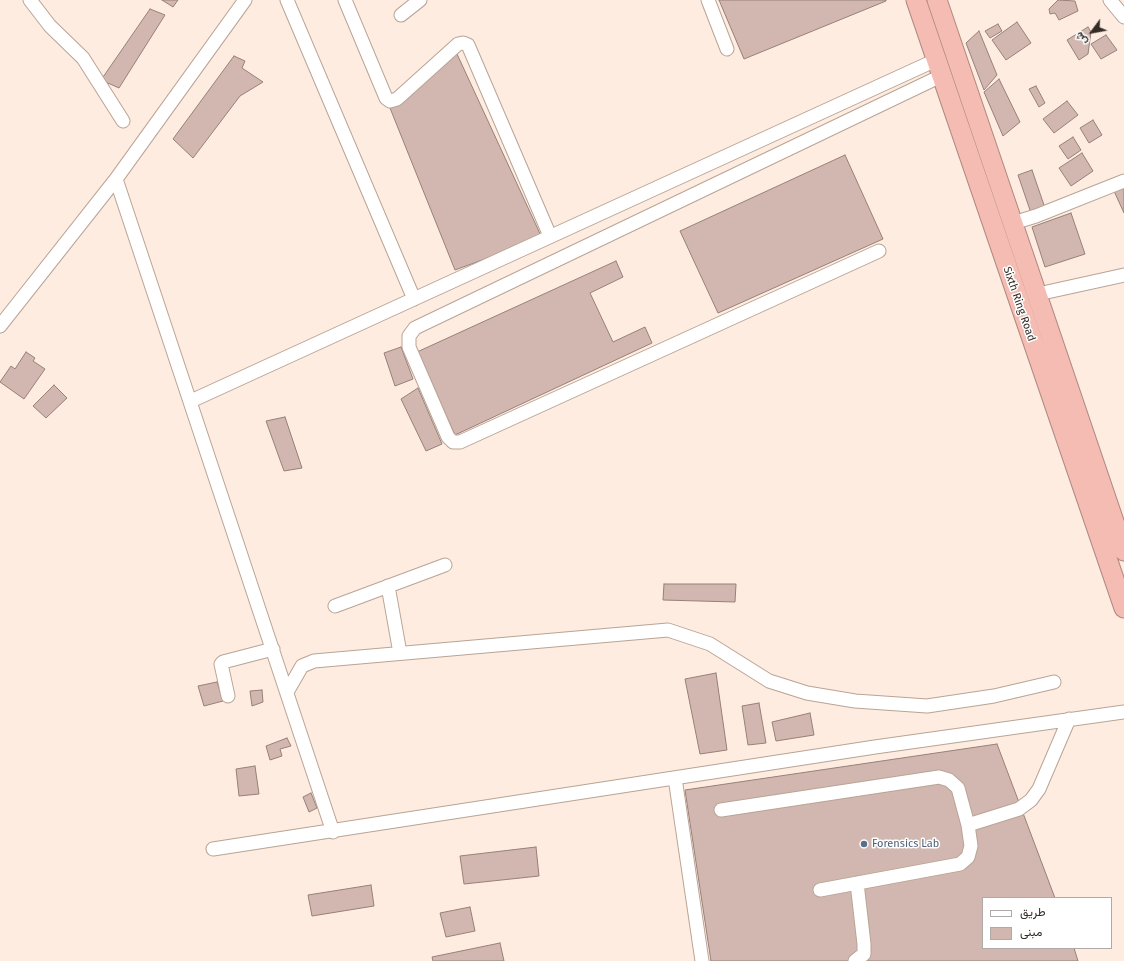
<!DOCTYPE html>
<meta charset="utf-8">
<style>
body{margin:0}
#map{position:relative;width:1124px;height:961px;overflow:hidden;background:#feece0;font-family:"Fira Sans",Vazirmatn,sans-serif}
canvas{display:block}
.legend{position:absolute;left:982px;top:897px;width:130px;height:52px;box-sizing:border-box;background:#fff;border:1px solid #adaaa8;margin:0;padding:5px 7px;list-style:none;font-size:12px;color:#332b25}
.legend li{display:flex;align-items:center;gap:8px;height:20px}
.legend b{width:20px;border:1px solid #adaaa8}
.north{position:absolute;left:1072px;top:12px;width:40px;height:40px;-webkit-text-stroke:3px #fff;paint-order:stroke;rotate:238deg;font-size:11px;font-weight:700;line-height:16px;text-align:center;color:#332b25}
.north::after{content:'';display:block;margin:auto;width:14px;height:18px;background:#332b25;clip-path:polygon(50% 0,100% 100%,50% 72%,0 100%)}
</style>
<div id="map">
<canvas width="1124" height="961"></canvas>
<ul class="legend">
<li><b style="height:5px;background:#fff"></b>طريق</li>
<li><b style="height:11px;background:#d1b7af"></b>مبنى</li>
</ul>
<div class="north">ش</div>
</div>
<script>
const context = document.querySelector('canvas').getContext('2d');
context.lineJoin = 'round';
function paint(path, color) {
  context.fillStyle = color;
  context.fill(path, 'evenodd');
}
function shape(rows) {
  const path = new Path2D();
  for (const r of rows) {
    path.moveTo(r[0], r[1]);
    for (let i = 2; i < r.length; i += 2) path.lineTo(r[i], r[i + 1]);
  }
  return path;
}
function strokePath(path, color, width, dash) {
  context.strokeStyle = color;
  context.lineWidth = width;
  context.lineCap = dash ? 'butt' : 'round';
  context.setLineDash(dash || []);
  context.stroke(path);
}
function drawText(font, color, halo, rows, align = 'center') {
  context.font = font + ' "Fira Sans",sans-serif';
  context.lineWidth = 3;
  context.setLineDash([]);
  context.textBaseline = 'middle';
  context.strokeStyle = halo;
  context.fillStyle = color;
  for (const [text, x, y, turn = 0] of rows) {
    context.save();
    context.translate(x, y);
    context.rotate((+turn || 0) * Math.PI / 180);
    context.textAlign = isNaN(turn) ? turn : align;
    if (halo) context.strokeText(text, 0, 0);
    context.fillText(text, 0, 0);
    context.restore();
  }
}
const building = shape([
 [162,0,178,0,173,7,162,0],
 [719,0,886,0,886,1,744,59,719,0],
 [1058,0,1075,1,1078,11,1059,20,1055,13,1050,14,1049,9,1058,0],
 [150,9,165,15,119,88,101,80,150,9],
 [1017,22,1031,43,1006,60,992,40,1017,22],
 [998,24,1002,31,990,38,985,31,998,24],
 [1088,27,1091,32,1088,54,1079,60,1067,40,1088,27],
 [979,31,997,75,984,90,966,43,979,31],
 [1106,35,1117,50,1101,59,1091,44,1106,35],
 [457,54,542,238,455,270,390,108,457,54],
 [234,56,245,61,242,68,263,82,240,96,193,158,173,139,234,56],
 [999,79,1020,122,1003,136,984,92,999,79],
 [1036,86,1045,103,1039,107,1029,89,1036,86],
 [1067,101,1078,115,1054,133,1043,119,1067,101],
 [1093,120,1102,135,1089,143,1080,128,1093,120],
 [1073,137,1081,150,1068,159,1059,146,1073,137],
 [1082,153,1093,171,1071,186,1059,168,1082,153],
 [845,155,883,239,718,313,680,231,845,155],
 [1032,170,1045,208,1031,213,1018,175,1032,170],
 [1124,186,1124,213,1114,191,1124,186],
 [1071,213,1085,254,1045,267,1032,227,1071,213],
 [616,261,623,277,590,293,613,342,645,327,652,343,455,435,417,352,616,261],
 [401,347,413,379,395,386,384,353,401,347],
 [26,352,35,358,33,361,45,369,24,399,0,382,11,366,15,369,26,352],
 [54,385,67,398,46,418,33,406,54,385],
 [418,388,442,444,426,451,401,399,418,388],
 [285,417,302,468,284,471,266,421,285,417],
 [664,584,736,584,735,602,663,600,664,584],
 [716,673,727,750,700,754,685,679,716,673],
 [217,682,223,701,204,706,198,686,217,682],
 [262,690,263,702,252,706,250,691,262,690],
 [759,703,766,743,748,745,742,706,759,703],
 [810,713,814,735,776,741,772,722,810,713],
 [287,738,291,746,280,749,282,756,270,760,266,746,287,738],
 [997,744,1055,898,983,898,983,948,1074,948,1078,961,711,961,685,790,997,744],
 [255,766,259,794,239,796,236,769,255,766],
 [311,793,317,808,309,812,303,797,311,793],
 [536,847,539,876,464,884,460,856,536,847],
 [371,885,374,906,312,916,308,895,371,885],
 [470,907,475,931,446,937,440,913,470,907],
 [500,943,504,961,433,961,432,957,500,943]
]);
paint(building, '#d1b7af');
strokePath(building, '#988078', 1);
const minor = shape([
 [30,0,50,26,83,58,123,121],
 [287,0,414,299],
 [345,0,386,98,390,101,397,99,458,44,463,43,468,45,550,236],
 [708,0,727,49],
 [1110,0,1124,17],
 [401,15,420,0],
 [116,179,333,832],
 [1013,223,1036,216,1124,181],
 [879,251,460,442,453,442,448,437,409,347,409,336,415,328,941,76],
 [1038,294,1124,275],
 [0,326,116,179,245,0],
 [191,401,936,60],
 [388,586,400,653],
 [335,606,445,565],
 [287,692,302,666,314,661,668,630,710,644,769,681,807,693,855,701,927,706,994,696,1054,682],
 [228,696,221,664,223,662,273,649],
 [675,778,702,961],
 [721,810,939,777,949,780,958,788,968,825,971,846,968,857,960,864,820,890],
 [968,825,1019,809,1031,800,1039,789,1069,719],
 [213,849,875,747,1124,712],
 [855,961,864,954,864,944,857,883]
]);
const highway = shape([
 [916,0,1124,608],
 [937,0,1124,551]
]);
strokePath(minor, '#b9a495', 15);
strokePath(highway, '#b08981', 21);
strokePath(minor, '#fff', 13);
strokePath(highway, '#f4bcb2', 19);
for (const [x, y, r, color] of [
 [864,844,4,"#5c6f8a"]
]) {
  const dot = new Path2D();
  dot.arc(x, y, r, 0, 2 * Math.PI);
  context.fillStyle = color;
  context.fill(dot);
  strokePath(dot, '#fff', 1.5);
}
drawText('11px', '#332b25', '#fff', [
 ["Sixth Ring Road",1019,304,71]
]);
drawText('11px', '#4e5e75', '#fff', [
 ["Forensics Lab",872,844]
], 'left');
</script>
